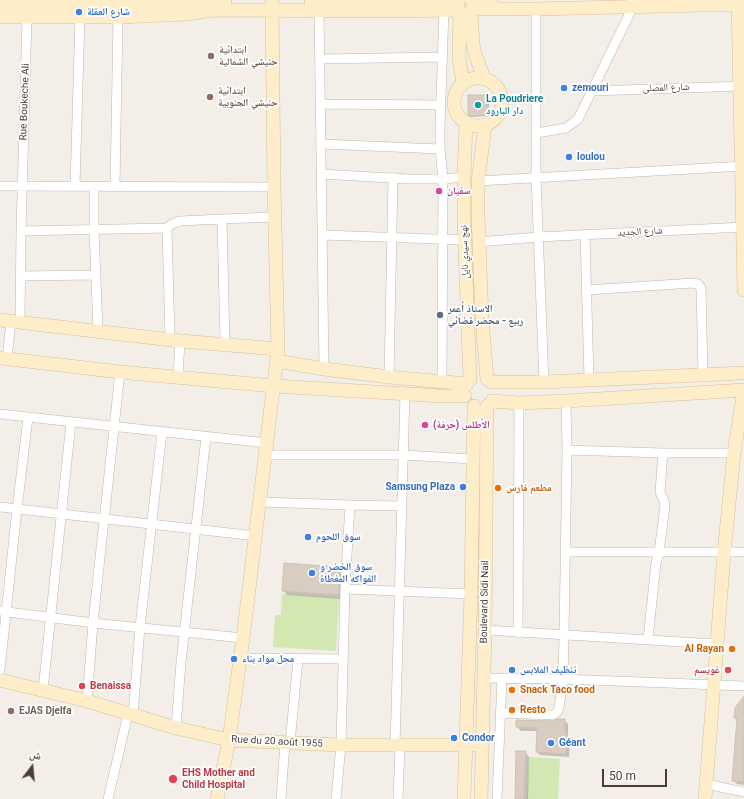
<!DOCTYPE html>
<meta charset="utf-8">
<style>
body{margin:0}
#map{position:relative;width:744px;height:799px;overflow:hidden;background:#f3efe8;font-family:Roboto,"Noto Naskh Arabic",sans-serif}
canvas{display:block}
.north{position:absolute;left:12px;top:747px;width:40px;height:40px;-webkit-text-stroke:3px #fff;paint-order:stroke;rotate:16deg;font-size:11px;font-weight:700;line-height:16px;text-align:center;color:#473f37}
.north::after{content:'';display:block;margin:auto;width:14px;height:18px;background:#473f37;clip-path:polygon(50% 0,100% 100%,50% 72%,0 100%)}
.scale{position:absolute;left:602px;top:769px;width:65px;height:18px;box-sizing:border-box;border:2px solid #473f37;border-top:0;padding-left:5px;font-size:12px;line-height:14px;white-space:nowrap;color:#473f37;-webkit-text-stroke:3px #fff;paint-order:stroke}
</style>
<div id="map">
<canvas width="744" height="799"></canvas>
<div class="north">ش</div>
<div class="scale">50 m</div>
</div>
<script>
const context = document.querySelector('canvas').getContext('2d');
context.lineJoin = 'round';
function paint(path, color) {
  context.fillStyle = color;
  context.fill(path, 'evenodd');
}
function shape(rows) {
  const path = new Path2D();
  for (const r of rows) {
    if (r.length === 3) {
      path.moveTo(r[0] + r[2], r[1]);
      path.arc(r[0], r[1], r[2], 0, 2 * Math.PI);
      continue;
    }
    path.moveTo(r[0], r[1]);
    for (let i = 2; i < r.length; i += 2) path.lineTo(r[i], r[i + 1]);
  }
  return path;
}
function strokePath(path, color, width, dash) {
  context.strokeStyle = color;
  context.lineWidth = width;
  context.lineCap = dash ? 'butt' : 'round';
  context.setLineDash(dash || []);
  context.stroke(path);
}
function drawText(font, color, halo, rows, align = 'center') {
  context.font = font + ' Roboto,"Noto Naskh Arabic",sans-serif';
  context.lineWidth = 3.5;
  context.setLineDash([]);
  context.textBaseline = 'middle';
  context.strokeStyle = halo;
  context.fillStyle = color;
  for (const [text, x, y, turn = 0] of rows) {
    context.save();
    context.translate(x, y);
    context.rotate((+turn || 0) * Math.PI / 180);
    context.textAlign = isNaN(turn) ? turn : align;
    if (halo) context.strokeText(text, 0, 0);
    context.fillText(text, 0, 0);
    context.restore();
  }
}
paint(shape([
 [282,594,339,598,336,651,273,647,275,615,281,615],
 [529,757,560,759,558,799,527,799]
]), '#d2e7b2');
paint(shape([
 [487,96,489,98,489,116,471,117,469,115],
 [340,568,344,572,342,599,287,595,283,590],
 [744,699,744,785,737,784,733,780,738,721,735,718],
 [564,720,568,724,568,736,570,738,569,757,540,755,537,752,538,731,521,731,517,727,517,721,553,722],
 [525,752,529,757,528,799,516,799]
]), '#0003');
const building = shape([
 [468,95,487,95,487,115,468,116,468,95],
 [284,563,340,567,339,595,282,591,284,563],
 [744,696,744,782,732,781,737,718,734,718,735,708,744,696],
 [557,719,565,719,565,733,567,734,566,754,536,752,537,728,516,727,516,720,553,721,557,719],
 [516,751,526,751,524,799,515,799,516,751]
]);
paint(building, '#d8cdc0');
strokePath(building, '#cfc2b1', 1);
const street = shape([
 [536,9,536,178,544,382],
 [319,11,324,369],
 [320,59,442,57],
 [592,91,744,86],
 [320,104,441,105],
 [537,133,566,128,578,119,628,17,632,7,632,0],
 [321,144,440,149],
 [321,174,407,179,443,179,464,177],
 [478,181,744,166],
 [0,186,274,187],
 [75,186,80,17],
 [115,186,118,17],
 [94,187,94,229,98,331],
 [222,219,275,217],
 [167,228,172,224,180,221,222,219,225,344],
 [21,231,167,228,170,339],
 [585,234,589,379],
 [323,235,465,240],
 [479,242,538,237,744,227],
 [20,276,96,275],
 [587,290,693,283,698,284,701,288,703,374],
 [20,322,21,231,27,17],
 [7,359,11,321],
 [178,377,180,341],
 [389,377,393,177],
 [442,382,443,179,440,149,440,126,444,10],
 [0,414,267,443],
 [567,450,663,453,734,453],
 [266,455,403,455,473,459],
 [260,502,350,505,345,589,341,745,336,799],
 [350,505,401,506],
 [0,507,256,536],
 [565,552,744,552],
 [345,589,471,594],
 [0,611,93,623,243,638],
 [485,630,716,644],
 [518,633,519,403],
 [648,639,656,563,659,552,665,506,664,501,660,492,663,453],
 [240,658,343,659],
 [0,670,17,509,28,418],
 [483,678,563,679,744,686],
 [43,690,71,422],
 [87,701,93,623,120,372],
 [500,713,553,715,557,712,559,708,563,679,564,635,567,450,566,401],
 [133,715,140,627,162,432],
 [176,728,181,662,206,437],
 [290,743,298,659],
 [395,746,405,393],
 [706,784,744,792],
 [108,799,128,714],
 [281,799,285,743],
 [398,799,400,746],
 [497,799,502,678]
]);
const secondary = shape([
 [738,0,744,290],
 [472,1,491,0],
 [311,2,459,1],
 [0,4,119,4,225,2],
 [473,9,536,9,744,4],
 [471,11,473,45,475,54,484,78],
 [460,12,459,59,463,82],
 [0,17,118,17,188,14,212,10,381,11,459,10],
 [478,102,24],
 [466,123,464,177,464,220,470,380],
 [485,125,478,181,478,216,482,319,487,379],
 [0,320,180,341,278,349],
 [0,358,120,372,274,386,442,396,465,396],
 [277,361,324,369,389,377,467,384],
 [491,382,544,382,744,373],
 [492,401,519,403,566,401,744,390],
 [0,680,87,701,176,728,229,740,341,745,482,745],
 [217,799,229,740,243,638,278,349,274,187,272,2],
 [464,799,471,594,474,406],
 [481,799,485,630,487,406],
 [705,799,724,553,734,453,744,390]
]);
strokePath(street, '#bfb6ab', 10);
strokePath(secondary, '#d2c099', 14);
strokePath(street, '#fff', 9);
strokePath(secondary, '#fdedc8', 13);
for (const [x, y, r, color] of [
 [79,12,4,"#3f7fe0"],
 [211,56,4,"#8d6e63"],
 [564,88,4,"#3f7fe0"],
 [210,97,4,"#8d6e63"],
 [478,105,4,"#0f9aa8"],
 [569,157,4,"#3f7fe0"],
 [439,191,4,"#d1479c"],
 [440,315,4,"#5c6f8a"],
 [425,425,4,"#d1479c"],
 [463,487,4,"#3f7fe0"],
 [498,488,4,"#e8710a"],
 [308,537,4,"#3f7fe0"],
 [312,573,4,"#3f7fe0"],
 [732,649,4,"#e8710a"],
 [234,659,4,"#3f7fe0"],
 [512,670,4,"#3f7fe0"],
 [728,670,4,"#e0444e"],
 [82,686,4,"#e0444e"],
 [512,690,4,"#e8710a"],
 [512,710,4,"#e8710a"],
 [11,711,4,"#8d6e63"],
 [454,738,4,"#3f7fe0"],
 [551,743,4,"#3f7fe0"],
 [173,779,5,"#e0444e"]
]) {
  const dot = new Path2D();
  dot.arc(x, y, r, 0, 2 * Math.PI);
  context.fillStyle = color;
  context.fill(dot);
  strokePath(dot, '#fff', 1.5);
}
drawText('bold 10px', '#366cbe', '#fff', [
 ["شارع العقلة",87,12],
 ["zemouri",572,88],
 ["loulou",577,157],
 ["Samsung Plaza",455,487,"right"],
 ["سوق اللحوم",316,537],
 ["سوق الخضر و",320,567],
 ["الفواكه المغطاة",320,579],
 ["محل مواد بناء",242,659],
 ["تنظيف الملابس",520,670],
 ["Condor",462,738],
 ["Géant",559,743]
], 'left');
drawText('bold 10px', '#785e54', '#fff', [
 ["ابتدائية",219,50],
 ["حنيشي الشمالية",219,62],
 ["ابتدائية",218,91],
 ["حنيشي الجنوبية",218,103],
 ["EJAS Djelfa",19,711]
], 'left');
drawText('10px', '#473f37', '#fff', [
 ["شارع المصلى",666,88,-2],
 ["Rue Boukeche Ali",25,102,-88],
 ["شارع الجديد",640,232,-3],
 ["نهج سيدي نايل",465,252,-92],
 ["Boulevard Sidi Nail",485,602,-89],
 ["Rue du 20 août 1955",277,742,3]
]);
drawText('bold 10px', '#0d838f', '#fff', [
 ["La Poudriere",486,99],
 ["دار البارود",486,111]
], 'left');
drawText('bold 10px', '#b23c85', '#fff', [
 ["سفيان",447,191],
 ["الأطلس (حرفة)",433,425]
], 'left');
drawText('bold 10px', '#4e5e75', '#fff', [
 ["الاستاذ أعمر",448,309],
 ["ربيع - محضر قضائي",448,321]
], 'left');
drawText('bold 10px', '#c56008', '#fff', [
 ["مطعم فارس",506,488],
 ["Al Rayan",724,649,"right"],
 ["Snack Taco food",520,690],
 ["Resto",520,710]
], 'left');
drawText('bold 10px', '#be3a42', '#fff', [
 ["غويسم",720,670,"right"],
 ["Benaissa",90,686],
 ["EHS Mother and",182,773],
 ["Child Hospital",182,785]
], 'left');
</script>
